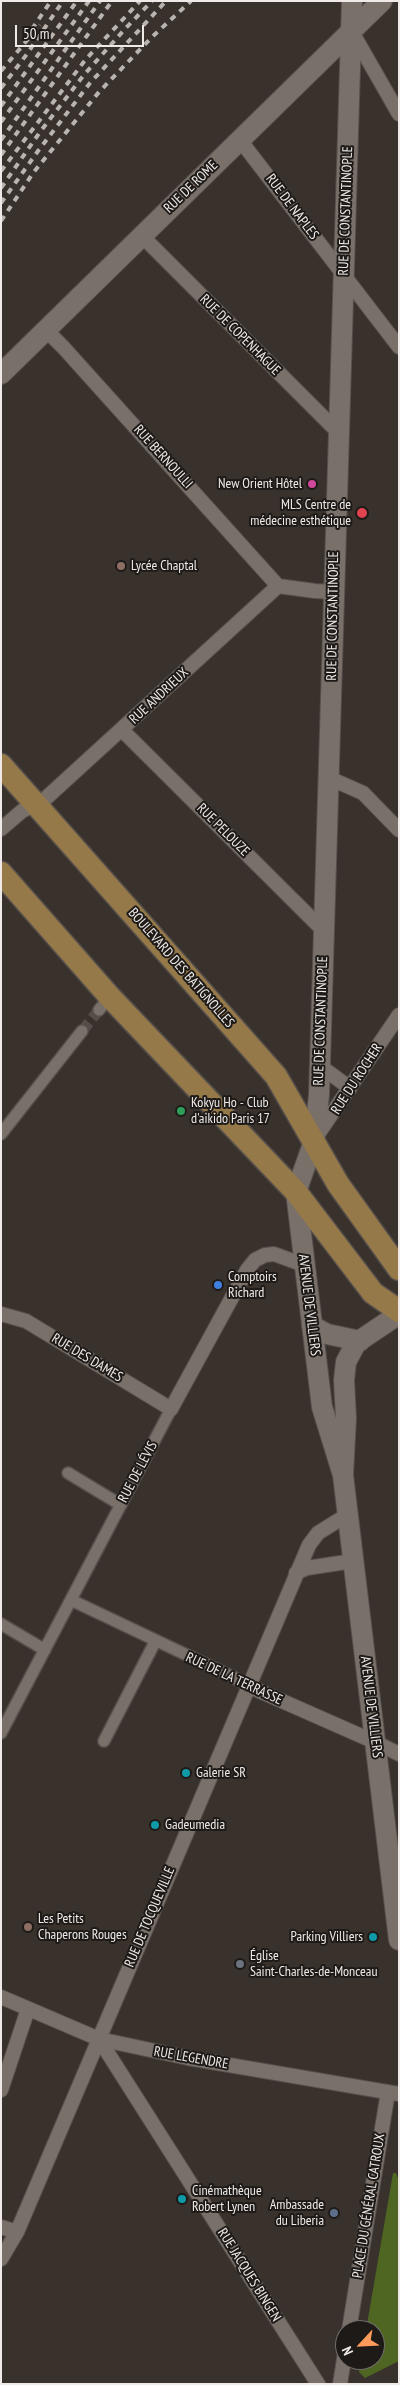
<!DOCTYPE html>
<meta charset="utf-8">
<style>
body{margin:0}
#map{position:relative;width:400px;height:2385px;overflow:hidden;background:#39312c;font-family:"PT Sans Narrow",sans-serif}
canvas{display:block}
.frame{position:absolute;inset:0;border:2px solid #efeae7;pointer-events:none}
.north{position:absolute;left:335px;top:2320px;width:50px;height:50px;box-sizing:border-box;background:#1d1a18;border:1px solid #716d6b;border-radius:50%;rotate:245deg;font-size:14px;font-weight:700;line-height:20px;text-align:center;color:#efeae7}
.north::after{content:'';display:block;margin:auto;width:18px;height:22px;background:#ff9b5b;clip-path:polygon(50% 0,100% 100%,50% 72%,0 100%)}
.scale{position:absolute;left:15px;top:25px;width:129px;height:22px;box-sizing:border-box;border:2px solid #efeae7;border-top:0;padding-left:6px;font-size:15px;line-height:18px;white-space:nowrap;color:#efeae7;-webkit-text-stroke:4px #1d1a18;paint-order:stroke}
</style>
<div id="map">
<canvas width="400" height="2385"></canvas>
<div class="frame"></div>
<div class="north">N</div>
<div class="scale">50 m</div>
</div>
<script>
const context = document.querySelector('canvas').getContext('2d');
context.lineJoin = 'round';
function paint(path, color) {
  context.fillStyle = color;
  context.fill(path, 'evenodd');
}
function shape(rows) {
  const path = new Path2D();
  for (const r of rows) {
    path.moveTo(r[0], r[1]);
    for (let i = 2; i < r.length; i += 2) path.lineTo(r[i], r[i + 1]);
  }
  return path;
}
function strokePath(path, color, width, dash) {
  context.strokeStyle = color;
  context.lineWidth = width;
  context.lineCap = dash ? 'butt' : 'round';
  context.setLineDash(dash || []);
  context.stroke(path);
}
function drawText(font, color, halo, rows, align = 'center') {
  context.font = font + ' "PT Sans Narrow",sans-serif';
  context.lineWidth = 4;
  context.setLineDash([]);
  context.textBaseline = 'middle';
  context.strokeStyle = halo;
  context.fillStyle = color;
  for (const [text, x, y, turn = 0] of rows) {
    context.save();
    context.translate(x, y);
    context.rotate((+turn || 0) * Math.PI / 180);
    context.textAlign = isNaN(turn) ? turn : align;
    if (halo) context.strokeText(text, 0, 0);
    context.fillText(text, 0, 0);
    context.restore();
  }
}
paint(shape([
 [393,2173,396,2173,399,2181,399,2361,365,2378,359,2372,361,2360,375,2360,375,2330,366,2330]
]), '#4e6622');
strokePath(shape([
 [82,1031,99,1010]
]), '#544d48', 11, [11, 5.5]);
const pedestrian = shape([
 [99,1010,103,1005],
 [1,1134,82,1031],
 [68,1473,121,1505],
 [71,1600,233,1677,248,1686],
 [1,1624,45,1650],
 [1,1733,171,1409],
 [104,1741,155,1642]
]);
const minor = shape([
 [352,32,399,114],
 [240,140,399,347],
 [142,236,339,433],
 [46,330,63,347,278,586],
 [278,586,315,591,334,592],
 [122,730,324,931],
 [329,778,363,793,399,830],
 [1,829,22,811,45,799,278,586],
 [320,1066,350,1088],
 [314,1140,399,1015],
 [1,1314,26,1321,171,1409,247,1270,255,1260,265,1255,274,1254,304,1265],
 [296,1573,307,1568,353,1561],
 [248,1686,375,1742,399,1754],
 [1,1997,99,2039,188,2058,399,2094],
 [99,2039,318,2384],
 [1,2090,28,2009],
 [1,2227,17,2232],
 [1,2259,17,2232,309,1545,318,1533,347,1515],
 [349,2330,388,2092],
 [340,2384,345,2353]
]);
const secondary = shape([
 [1,374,382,1],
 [399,1314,356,1343,346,1362,344,1380,346,1418,343,1475,399,1940],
 [312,1326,327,1334,360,1341],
 [343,1475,322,1407,296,1192,314,1141,319,1095,352,1]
]);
const primary = shape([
 [1,765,276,1076,338,1184,399,1269],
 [1,873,110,997,296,1192,373,1293,399,1311]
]);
strokePath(pedestrian, '#564f4b', 14);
strokePath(minor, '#564f4b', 16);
strokePath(secondary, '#564f4b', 22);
strokePath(primary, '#564f4b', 25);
strokePath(pedestrian, '#79706a', 11);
strokePath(minor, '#79706a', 14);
strokePath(secondary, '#79706a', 20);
strokePath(primary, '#967949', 22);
strokePath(shape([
 [32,29,51,1],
 [1,71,40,25],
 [1,88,27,54,63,1],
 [1,106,77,1],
 [1,122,89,1],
 [1,140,100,1],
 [1,155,112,1],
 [1,171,86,59,140,1],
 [1,188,40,132,83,76,124,30,152,1],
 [1,203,38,151,90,83,166,1],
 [1,221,33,173,99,92,152,37,191,1]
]), '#bab4b1', 4, [6, 6]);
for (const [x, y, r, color] of [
 [312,484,5,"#d1479c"],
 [362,513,6,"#e0444e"],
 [121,566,5,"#8d6e63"],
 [181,1111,5,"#2e9e5b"],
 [218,1285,5,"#3f7fe0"],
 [186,1773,5,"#0f9aa8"],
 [155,1825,5,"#0f9aa8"],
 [28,1927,5,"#8d6e63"],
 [373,1937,5,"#0f9aa8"],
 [240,1964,5,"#6b7280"],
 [182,2199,5,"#0f9aa8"],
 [334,2213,5,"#5c6f8a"]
]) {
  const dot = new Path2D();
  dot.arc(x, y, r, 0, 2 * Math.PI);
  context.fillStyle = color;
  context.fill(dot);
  strokePath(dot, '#1d1a18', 2);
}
drawText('14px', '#efeae7', '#1d1a18', [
 ["RUE DE ROME",191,187,-44],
 ["RUE DE NAPLES",292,207,53],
 ["RUE DE CONSTANTINOPLE",346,211,-88],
 ["RUE DE COPENHAGUE",240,335,45],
 ["RUE BERNOULLI",163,457,48],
 ["RUE DE CONSTANTINOPLE",333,616,-89],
 ["RUE ANDRIEUX",159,696,-43],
 ["RUE PELOUZE",223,830,45],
 ["BOULEVARD DES BATIGNOLLES",181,968,49],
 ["RUE DE CONSTANTINOPLE",321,1021,-88],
 ["RUE DU ROCHER",357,1079,-57],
 ["AVENUE DE VILLIERS",309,1305,83],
 ["RUE DES DAMES",87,1358,31],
 ["RUE DE LÉVIS",138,1472,-62],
 ["RUE DE LA TERRASSE",234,1679,25],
 ["AVENUE DE VILLIERS",371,1707,83],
 ["RUE DE TOCQUEVILLE",150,1917,-67],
 ["RUE LEGENDRE",191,2058,10],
 ["PLACE DU GÉNÉRAL CATROUX",369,2206,-81],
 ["RUE JACQUES BINGEN",249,2275,58]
]);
drawText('14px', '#efeae7', '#1d1a18', [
 ["New Orient Hôtel",302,484,"right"],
 ["MLS Centre de",351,505,"right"],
 ["médecine esthétique",351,521,"right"],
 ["Lycée Chaptal",131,566],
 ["Kokyu Ho - Club",191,1103],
 ["d'aikido Paris 17",191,1119],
 ["Comptoirs",228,1277],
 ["Richard",228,1293],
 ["Galerie SR",196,1773],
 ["Gadeumedia",165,1825],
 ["Les Petits",38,1919],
 ["Chaperons Rouges",38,1935],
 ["Parking Villiers",363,1937,"right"],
 ["Église",250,1956],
 ["Saint-Charles-de-Monceau",250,1972],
 ["Cinémathèque",192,2191],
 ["Robert Lynen",192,2207],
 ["Ambassade",324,2205,"right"],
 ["du Liberia",324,2221,"right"]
], 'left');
</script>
